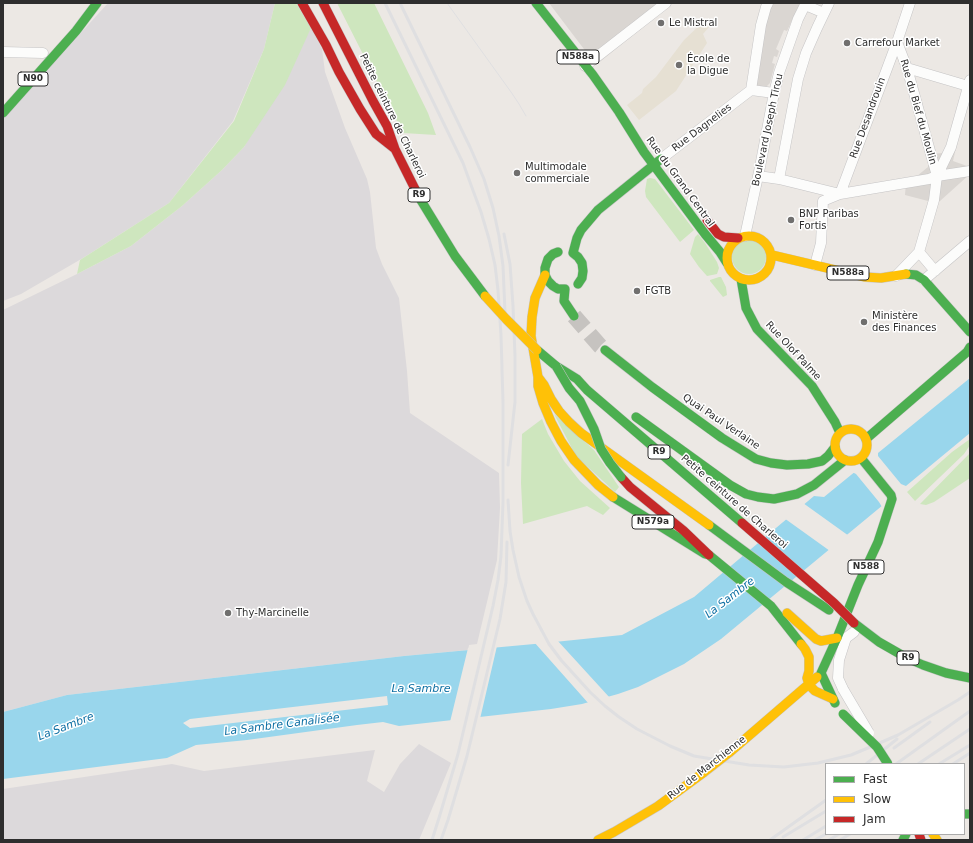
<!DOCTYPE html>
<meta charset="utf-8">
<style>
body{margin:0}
#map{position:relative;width:973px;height:843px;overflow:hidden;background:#ece8e4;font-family:"DejaVu Sans",sans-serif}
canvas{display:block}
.frame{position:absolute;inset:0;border:4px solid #2e2e2e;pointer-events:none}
.legend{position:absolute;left:825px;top:763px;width:140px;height:72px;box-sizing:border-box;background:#fff;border:1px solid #ababab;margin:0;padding:5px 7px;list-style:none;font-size:12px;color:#2e2e2e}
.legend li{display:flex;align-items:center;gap:8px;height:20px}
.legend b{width:20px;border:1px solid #ababab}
</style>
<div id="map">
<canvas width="973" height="843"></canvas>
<div class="frame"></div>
<ul class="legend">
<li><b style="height:5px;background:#4caf50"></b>Fast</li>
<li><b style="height:5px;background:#ffc107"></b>Slow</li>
<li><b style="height:5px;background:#c62828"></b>Jam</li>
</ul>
</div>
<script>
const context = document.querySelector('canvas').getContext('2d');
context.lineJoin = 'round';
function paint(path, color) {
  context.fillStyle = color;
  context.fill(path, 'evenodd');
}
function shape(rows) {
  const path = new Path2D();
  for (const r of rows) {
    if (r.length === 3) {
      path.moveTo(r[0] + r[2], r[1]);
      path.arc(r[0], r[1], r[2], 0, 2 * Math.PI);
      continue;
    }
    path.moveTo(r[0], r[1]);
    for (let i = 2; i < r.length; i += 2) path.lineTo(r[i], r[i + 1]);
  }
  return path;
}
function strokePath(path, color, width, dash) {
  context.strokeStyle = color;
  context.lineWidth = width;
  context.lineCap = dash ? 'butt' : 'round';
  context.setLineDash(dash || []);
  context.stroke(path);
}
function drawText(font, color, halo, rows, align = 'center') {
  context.font = font + ' "DejaVu Sans",sans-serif';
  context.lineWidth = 3;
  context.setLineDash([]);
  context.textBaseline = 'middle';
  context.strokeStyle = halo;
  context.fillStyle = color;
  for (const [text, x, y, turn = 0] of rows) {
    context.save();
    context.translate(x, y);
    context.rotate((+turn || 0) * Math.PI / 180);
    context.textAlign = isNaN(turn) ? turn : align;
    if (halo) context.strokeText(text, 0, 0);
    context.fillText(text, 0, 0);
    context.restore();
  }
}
paint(shape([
 [108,3,275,3,264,49,233,121,169,203,83,258,21,294,3,301,3,119],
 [311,28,322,49,325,72,345,128,367,179,370,192,376,248,382,264,399,298,407,371,410,413,499,473,500,508,497,560,477,644,469,645,468,650,404,656,67,695,3,712,3,310,77,274,131,246,182,206,222,170,244,147],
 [419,744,451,763,419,840,3,840,3,789,172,764,204,771,375,750,367,781,384,792,400,764]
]), '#dcd9db');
paint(shape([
 [704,21,710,26,703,34,707,43,676,91,639,120,627,105,642,93,643,89,656,77,684,40]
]), '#e6e0d3');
paint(shape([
 [275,3,296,3,311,28,285,85,244,147,222,170,182,206,131,246,77,274,80,260,169,203,234,121,264,49],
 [337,3,374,3,428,113,436,135,403,133],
 [650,178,655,179,694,230,680,242,646,197,645,191,647,179],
 [698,234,705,243,717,262,719,268,717,274,707,276,699,267,690,254,695,237],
 [749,257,17],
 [719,277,721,277,726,287,727,295,723,297,710,281,710,280],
 [554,414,594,450,619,487,615,492,576,456],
 [542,419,548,434,564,461,580,481,610,508,603,515,587,506,523,524,521,483,522,434],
 [970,439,970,445,964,454,915,501,907,492,952,452],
 [970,453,970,478,934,502,926,505,920,504]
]), '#cee6be');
paint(shape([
 [549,3,673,3,596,65],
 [770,3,800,3,787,31,784,30,776,49,779,51,777,57,774,56,772,63,775,64,770,83,766,87,754,85],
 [951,147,956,148,953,161,967,166,970,174,940,201,932,205,928,201,905,195,906,183,905,178,917,176,928,167,930,154,943,153]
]), '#dad6d2');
paint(shape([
 [970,378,970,433,721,639,684,664,638,687,618,694,582,704,551,709,399,726,383,722,357,725,247,740,196,745,167,758,3,779,3,712,67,695,404,656,545,643,622,635,694,597,814,496,824,497],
 [387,696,388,705,190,728,183,723,190,719]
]), '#99d6ec');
paint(shape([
 [878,451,878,456,901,484,906,486,910,486,881,509,882,507,879,502,856,474,852,472],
 [803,503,849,536,830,551,784,518],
 [557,640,610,698,589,704,534,642],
 [497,646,480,719,450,722,468,648]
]), '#ece8e4');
strokePath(shape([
 [574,316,600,346,605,350]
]), '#c6c3c0', 16, [16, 8]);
const street = shape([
 [805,5,824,13],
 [897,42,907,68,937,176],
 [3,52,43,53],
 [585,66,666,3],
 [907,68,968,86],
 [751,90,761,25,766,7,768,3],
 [751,90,774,93],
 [661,159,751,90],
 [758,176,779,179,840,194,929,179,937,176,970,171],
 [779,179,798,79,806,53,817,28,829,3],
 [745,236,760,167,774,93,779,73,798,19,806,3],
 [919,252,935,271],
 [815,265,821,243,823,201,840,194,897,42,910,3],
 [896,276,919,252,934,200,937,176,951,147,970,80],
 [924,280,970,241],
 [843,689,838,678,839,660,846,638,854,632]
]);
const fast = shape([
 [536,3,593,75,619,112,644,152,705,234,720,252,727,263],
 [3,113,76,31,97,3],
 [415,189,422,202,455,256,485,296],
 [558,252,553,254,548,259,545,268,545,275,548,281,553,286,558,289,565,289,564,301,574,316],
 [906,274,916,275,924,280,970,332],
 [741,279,746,308,757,329,812,386,835,422,840,433],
 [578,284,582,278,583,271,582,263,578,257,573,253,577,238,581,230,598,210,661,159],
 [537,350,556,366,577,379,587,390,742,523],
 [605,350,652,387,722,438,756,459,771,463,787,465,808,464,822,461,828,456,835,447],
 [636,417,730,485,746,494,758,497,774,499,797,494],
 [866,439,967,352,970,347],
 [797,494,814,485,845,460],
 [613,497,705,554,709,555,771,606,801,644],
 [709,525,786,582,829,610],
 [854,623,879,642,907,658,923,665,946,673,970,678],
 [835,703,821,673,837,638,858,585,878,542,892,499,891,495,861,458],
 [964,814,970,814],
 [903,840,906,834]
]);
const slow = shape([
 [749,258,22],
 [772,255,865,277,881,278,906,274],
 [545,275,535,298,532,317,531,336,538,377,538,386,543,403,551,422,561,441,574,460,598,485,613,497],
 [538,377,544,385,551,399,559,411,569,422,581,433,709,525],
 [851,445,16],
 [787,613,816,639,821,641,837,638],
 [801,644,805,649,809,657,809,671,807,678,809,685,815,691,833,699],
 [730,752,817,677],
 [933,834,937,840],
 [598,840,614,832,658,806,703,773]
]);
const jam = shape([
 [302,3,326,45,339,72],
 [323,3,373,101,387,126,395,149,415,189],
 [339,72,360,109,376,134,395,149],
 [707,220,718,234,724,237,738,238],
 [621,477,630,487,684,531,709,555],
 [919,834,921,840]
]);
strokePath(street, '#c5c4c5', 11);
strokePath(fast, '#c5c4c5', 10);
strokePath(slow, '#c5c4c5', 10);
strokePath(jam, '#c5c4c5', 10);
strokePath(street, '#fcfcfb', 10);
strokePath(fast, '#4caf50', 9);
strokePath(slow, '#ffc107', 9);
strokePath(jam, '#c62828', 9);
strokePath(shape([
 [447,3,511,92,519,104,526,116]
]), '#dfdfe1', 1);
strokePath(shape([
 [385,3,463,163,471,185,481,212,489,239,495,265,498,290,501,335,503,403,503,502,501,556,498,580,493,606,458,754,439,818,432,840],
 [400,3,470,147,484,179,493,208,499,236,503,266,505,312],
 [504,234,510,264,513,306,515,356,515,402,508,465],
 [508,500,510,531,513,550,519,577,527,601,533,614,549,644,561,660,590,692,605,706,619,717,637,729,670,746,694,756,749,765,784,767,818,763,851,755,875,745,898,735,958,700,970,692],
 [894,748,930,722],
 [866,764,897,739],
 [896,764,970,711],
 [918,764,970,729],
 [939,764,970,745],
 [953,764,970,753],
 [783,837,826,811],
 [441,840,448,820,467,756,500,619,506,582,507,542],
 [770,840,826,800],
 [803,840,826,826],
 [815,840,826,834],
 [829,840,839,834],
 [840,840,850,834]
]), '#dfdfe1', 3);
const streetBridge = shape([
 [843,689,869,733]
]);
const fastBridge = shape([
 [556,366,569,388,580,401,594,429,601,449,610,463,621,477],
 [843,714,877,747,888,764]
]);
const slowBridge = shape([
 [485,296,506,319,537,350],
 [703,773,730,752]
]);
const jamBridge = shape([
 [742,523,834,603,854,623]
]);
strokePath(streetBridge, '#c5c4c5', 11, []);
strokePath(fastBridge, '#c5c4c5', 10, []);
strokePath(slowBridge, '#c5c4c5', 10, []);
strokePath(jamBridge, '#c5c4c5', 10, []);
strokePath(streetBridge, '#fcfcfb', 10);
strokePath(fastBridge, '#4caf50', 9);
strokePath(slowBridge, '#ffc107', 9);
strokePath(jamBridge, '#c62828', 9);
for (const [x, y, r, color] of [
 [661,23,4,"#706f6e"],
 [847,43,4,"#706f6e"],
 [679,65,4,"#706f6e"],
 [517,173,4,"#706f6e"],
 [791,220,4,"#706f6e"],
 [637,291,4,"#706f6e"],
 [864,322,4,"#706f6e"],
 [228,613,4,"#706f6e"]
]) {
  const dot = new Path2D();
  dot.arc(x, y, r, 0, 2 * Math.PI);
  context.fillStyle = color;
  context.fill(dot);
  strokePath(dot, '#fff', 1.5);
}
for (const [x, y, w] of [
 [578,57,42],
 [33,79,30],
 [419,195,22],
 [848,273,42],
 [659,452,22],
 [653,522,42],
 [866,567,36],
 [908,658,22]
]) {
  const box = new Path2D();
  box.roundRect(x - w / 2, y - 7, w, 14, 3);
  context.fillStyle = '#fff';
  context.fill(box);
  strokePath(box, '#2e2e2e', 1);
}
drawText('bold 9px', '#2e2e2e', null, [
 ["N588a",578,57],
 ["N90",33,79],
 ["R9",419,195],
 ["N588a",848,273],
 ["R9",659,452],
 ["N579a",653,522],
 ["N588",866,567],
 ["R9",908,658]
]);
drawText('10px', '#2e2e2e', '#fff', [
 ["Le Mistral",669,23],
 ["Carrefour Market",855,43],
 ["École de",687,59],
 ["la Digue",687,71],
 ["Multimodale",525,167],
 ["commerciale",525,179],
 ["BNP Paribas",799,214],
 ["Fortis",799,226],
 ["FGTB",645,291],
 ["Ministère",872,316],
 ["des Finances",872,328],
 ["Thy-Marcinelle",236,613]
], 'left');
drawText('10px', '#2e2e2e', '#fff', [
 ["Rue du Bief du Moulin",918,112,74],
 ["Petite ceinture de Charleroi",392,116,64],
 ["Rue Desandrouin",868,118,-70],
 ["Rue Dagnelies",702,128,-37],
 ["Boulevard Joseph Tirou",768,130,-78],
 ["Rue du Grand Central",680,182,54],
 ["Rue Olof Palme",793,351,47],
 ["Quai Paul Verlaine",721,422,34],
 ["Petite ceinture de Charleroi",734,502,41],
 ["Rue de Marchienne",707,768,-38]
]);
drawText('italic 11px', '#0d6fa3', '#fff', [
 ["La Sambre",730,598,-38],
 ["La Sambre",421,689],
 ["La Sambre Canalisée",282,725,-7],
 ["La Sambre",66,727,-21]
]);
</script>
